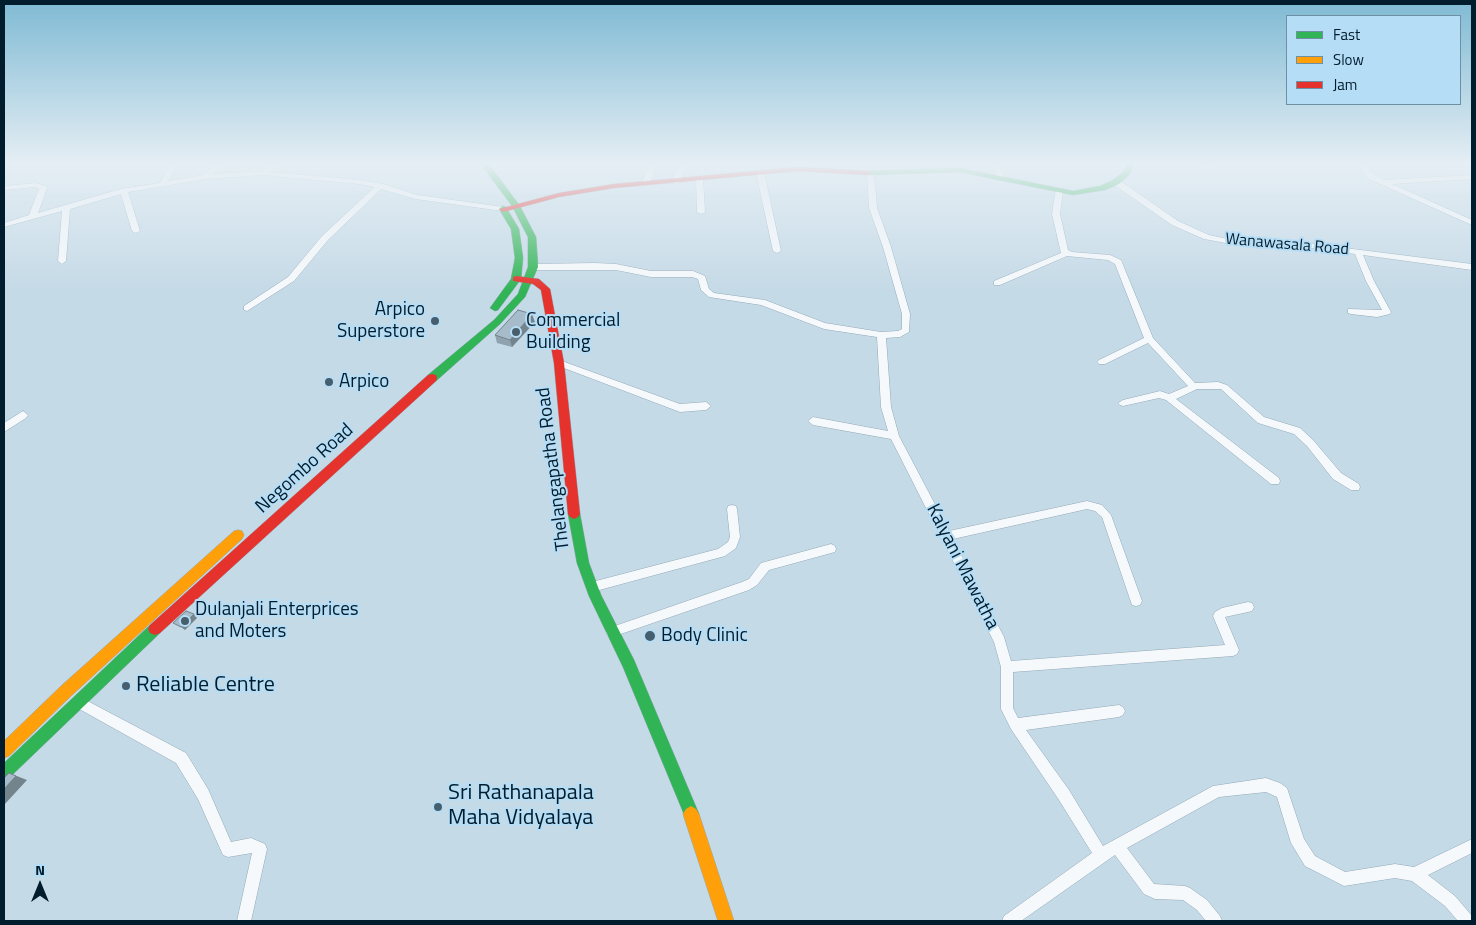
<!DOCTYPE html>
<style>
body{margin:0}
#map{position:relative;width:1476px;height:925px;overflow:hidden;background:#c5dae7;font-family:"Titillium Web",sans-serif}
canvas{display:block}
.frame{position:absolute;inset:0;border:5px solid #011c2c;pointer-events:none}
.legend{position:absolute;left:1286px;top:15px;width:175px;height:90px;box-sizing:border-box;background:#b6ddf6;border:1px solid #6e90a5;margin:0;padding:6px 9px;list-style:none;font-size:15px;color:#011c2c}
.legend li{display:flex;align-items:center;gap:10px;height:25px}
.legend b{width:25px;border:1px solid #6e90a5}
.north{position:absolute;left:15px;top:860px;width:50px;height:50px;-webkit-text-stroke:4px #b6ddf6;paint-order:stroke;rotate:0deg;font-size:14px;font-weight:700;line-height:20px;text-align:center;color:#011c2c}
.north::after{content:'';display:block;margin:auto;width:18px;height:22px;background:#011c2c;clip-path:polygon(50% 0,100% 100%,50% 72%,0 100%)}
</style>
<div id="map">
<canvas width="1476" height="925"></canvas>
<div class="frame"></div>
<ul class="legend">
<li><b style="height:6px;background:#30b455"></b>Fast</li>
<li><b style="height:6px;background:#ff9f0a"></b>Slow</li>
<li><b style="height:6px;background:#e5322d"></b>Jam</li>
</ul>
<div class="north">N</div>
</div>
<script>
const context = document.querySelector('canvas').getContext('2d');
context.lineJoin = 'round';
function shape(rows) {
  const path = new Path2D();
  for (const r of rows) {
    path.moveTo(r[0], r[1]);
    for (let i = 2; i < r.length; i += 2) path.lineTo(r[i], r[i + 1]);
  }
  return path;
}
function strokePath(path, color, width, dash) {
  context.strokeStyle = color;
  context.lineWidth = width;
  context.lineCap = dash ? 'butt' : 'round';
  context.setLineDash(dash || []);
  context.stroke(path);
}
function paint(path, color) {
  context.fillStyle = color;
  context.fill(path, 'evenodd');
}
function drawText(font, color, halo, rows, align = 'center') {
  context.font = font + ' "Titillium Web",sans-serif';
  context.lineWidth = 4;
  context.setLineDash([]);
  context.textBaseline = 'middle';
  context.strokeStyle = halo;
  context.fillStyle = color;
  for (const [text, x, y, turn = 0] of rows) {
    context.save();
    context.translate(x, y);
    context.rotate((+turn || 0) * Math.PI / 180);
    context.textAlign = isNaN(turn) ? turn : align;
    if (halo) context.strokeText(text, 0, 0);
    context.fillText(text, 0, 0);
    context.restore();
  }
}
const street = shape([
 [171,163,178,163,168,181,204,175,216,163,224,163,213,174,261,171,274,163,281,163,270,172,359,180,383,184,417,195,503,207,507,209,503,211,416,199,381,189,328,240,294,281,247,311,244,310,244,306,288,277,322,236,375,187,359,184,263,175,206,179,128,192,140,231,136,233,132,231,121,194,70,209,66,261,62,264,58,261,62,211,4,227,4,223,29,215,39,189,35,187,4,190,4,186,36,183,46,186,47,188,38,213,121,189,160,183,171,163],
 [649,163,657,163,650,183,646,185,642,183,649,163],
 [679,163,687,163,680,182,676,184,672,182,679,163],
 [991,163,997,163,1005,178,1004,180,998,180,991,163],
 [1178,163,1195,163,1212,167,1208,169,1182,165,1178,163],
 [1364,163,1370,163,1369,170,1375,175,1384,180,1472,175,1472,179,1392,184,1472,220,1472,225,1369,179,1361,170,1364,163],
 [757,170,764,172,781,251,777,253,773,251,756,172,757,170],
 [867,171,874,173,877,208,891,247,910,314,909,332,900,337,886,338,891,407,899,436,949,531,1087,501,1102,505,1111,515,1142,601,1140,605,1136,606,1132,605,1102,517,1095,511,1087,509,953,539,1004,637,1011,661,1225,645,1213,616,1215,612,1222,608,1248,602,1252,603,1254,607,1252,611,1248,612,1225,617,1239,650,1237,654,1233,656,1013,672,1013,708,1018,718,1119,705,1123,707,1125,711,1123,715,1119,717,1026,730,1069,790,1103,846,1213,786,1266,778,1280,783,1287,788,1304,839,1315,856,1345,872,1395,864,1414,867,1472,839,1472,853,1428,875,1455,896,1472,916,1472,921,1458,921,1445,906,1412,881,1395,878,1344,886,1305,866,1291,843,1277,797,1266,792,1219,797,1127,848,1154,884,1185,886,1190,888,1207,900,1220,916,1222,921,1206,921,1197,910,1183,900,1155,899,1144,894,1115,855,1021,921,1002,921,1004,916,1092,853,1059,800,1011,729,1001,709,1001,667,994,642,891,439,813,425,808,421,813,417,888,431,881,407,877,337,824,329,761,305,709,297,701,290,698,279,692,277,651,277,616,270,533,270,529,267,533,264,595,263,616,264,651,271,693,271,705,276,709,289,714,293,765,300,825,323,881,332,898,331,902,329,902,314,883,247,869,208,867,171],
 [696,177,703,179,705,212,701,214,697,212,696,177],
 [1113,180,1119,180,1178,221,1209,235,1237,241,1297,242,1472,264,1472,270,1363,255,1374,281,1391,312,1390,314,1377,317,1351,314,1348,313,1348,309,1382,310,1366,281,1355,254,1297,246,1237,245,1204,239,1172,225,1113,184,1113,180],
 [1056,189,1059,189,1063,191,1060,214,1068,250,1072,252,1110,255,1121,260,1153,338,1195,383,1218,382,1227,385,1264,417,1300,428,1313,440,1341,473,1359,484,1360,487,1359,490,1351,490,1333,479,1307,446,1294,434,1258,423,1221,389,1197,389,1176,399,1279,478,1280,481,1279,484,1271,484,1166,400,1159,398,1123,406,1120,405,1118,403,1123,400,1160,391,1169,394,1188,386,1148,343,1105,364,1099,364,1097,362,1099,360,1144,338,1115,264,1108,260,1067,256,1000,285,994,285,994,281,1061,253,1052,214,1056,189],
 [559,360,680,404,706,402,711,406,706,410,680,412,556,365,554,363,559,360],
 [23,411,28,415,26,418,4,432,4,423,23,411],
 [732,505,736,506,737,509,740,537,736,548,725,556,592,592,588,591,586,587,588,583,592,582,718,549,728,542,730,537,727,509,728,506,732,505],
 [831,544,835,546,836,549,835,552,769,570,757,585,749,590,612,637,608,636,606,632,608,628,612,627,742,582,749,579,761,563,831,544],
 [78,696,186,753,208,789,231,842,251,838,265,844,267,849,251,921,237,921,252,853,228,857,223,855,198,799,176,763,74,706,72,702,74,698,78,696]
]);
const fast = shape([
 [480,163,488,163,520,206,536,237,538,267,525,297,500,324,436,381,432,382,428,381,427,378,428,375,494,320,518,294,528,267,528,237,512,206,480,163],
 [1128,163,1136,163,1129,175,1119,184,1105,190,1073,195,960,172,868,175,864,173,868,171,960,168,1073,191,1100,186,1113,180,1123,172,1128,163],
 [503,206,506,207,519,229,523,258,521,279,498,310,495,311,490,308,511,279,515,258,511,229,499,209,503,206],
 [574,509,578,511,580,514,589,563,601,595,634,660,699,814,696,819,691,822,686,819,623,667,589,596,577,563,568,514,570,511,574,509],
 [155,623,160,625,162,629,160,633,9,778,4,780,4,763,150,625,155,623]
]);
const slow = shape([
 [238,530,242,531,244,535,242,539,71,696,9,756,4,758,4,741,61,686,234,531,238,530],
 [691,806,696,809,699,814,734,921,718,921,683,814,686,809,691,806]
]);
const jam = shape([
 [798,167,868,171,872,173,868,175,798,171,614,188,559,197,503,212,499,209,559,193,614,184,798,167],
 [516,276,539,279,550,289,564,363,580,514,578,517,574,519,570,517,568,514,554,363,541,290,533,284,513,281,513,277,516,276],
 [432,374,436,375,437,378,436,381,160,633,155,635,150,633,148,629,150,625,428,375,432,374]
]);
strokePath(street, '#92a8b6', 1);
strokePath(fast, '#92a8b6', 1);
strokePath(slow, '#92a8b6', 1);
strokePath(jam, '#92a8b6', 1);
paint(street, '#f6f9fb');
paint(fast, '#30b455');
paint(slow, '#ff9f0a');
paint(jam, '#e5322d');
paint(shape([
 [535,322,512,347,497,343,495,335]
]), '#8fa2ae');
paint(shape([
 [532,314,535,322,512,347,510,340],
 [194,614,197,618,185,630,181,627],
 [9,773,27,780,4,805,4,789]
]), '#74848d');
const building = shape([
 [518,310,532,314,510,340,495,335,518,310],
 [186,611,194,614,181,627,173,623,186,611],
 [9,773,16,776,4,789,4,778,9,773]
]);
paint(building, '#a6bcca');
strokePath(building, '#74848d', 1);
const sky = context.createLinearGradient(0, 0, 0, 292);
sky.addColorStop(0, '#7fbad4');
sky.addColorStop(0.56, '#e5eef4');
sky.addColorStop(1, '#e5eef400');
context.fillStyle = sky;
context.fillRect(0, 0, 1476, 292);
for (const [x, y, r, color] of [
 [435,321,5,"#465e6d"],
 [516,332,5,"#465e6d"],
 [329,382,5,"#465e6d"],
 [185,621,5,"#465e6d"],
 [650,636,6,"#465e6d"],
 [126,686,5,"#465e6d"],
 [438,807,5,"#465e6d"]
]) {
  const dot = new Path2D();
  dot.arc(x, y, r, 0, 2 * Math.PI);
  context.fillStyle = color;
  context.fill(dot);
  strokePath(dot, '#b6ddf6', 2);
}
drawText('16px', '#011c2c', '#b6ddf6', [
 ["Wanawasala Road",1287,245,5]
]);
drawText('19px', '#011c2c', '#b6ddf6', [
 ["Arpico",425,310,"right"],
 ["Superstore",425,332,"right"],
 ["Commercial",526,321],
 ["Building",526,343],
 ["Arpico",339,382],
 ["Dulanjali Enterprices",195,610],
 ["and Moters",195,632],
 ["Body Clinic",661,636]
], 'left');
drawText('19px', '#011c2c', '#b6ddf6', [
 ["Negombo Road",305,469,-42],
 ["Thelangapatha Road",554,469,-97],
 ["Kalyani Mawatha",962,567,63]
]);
drawText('22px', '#011c2c', '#b6ddf6', [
 ["Reliable Centre",136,686],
 ["Sri Rathanapala",448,794],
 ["Maha Vidyalaya",448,819]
], 'left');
</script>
